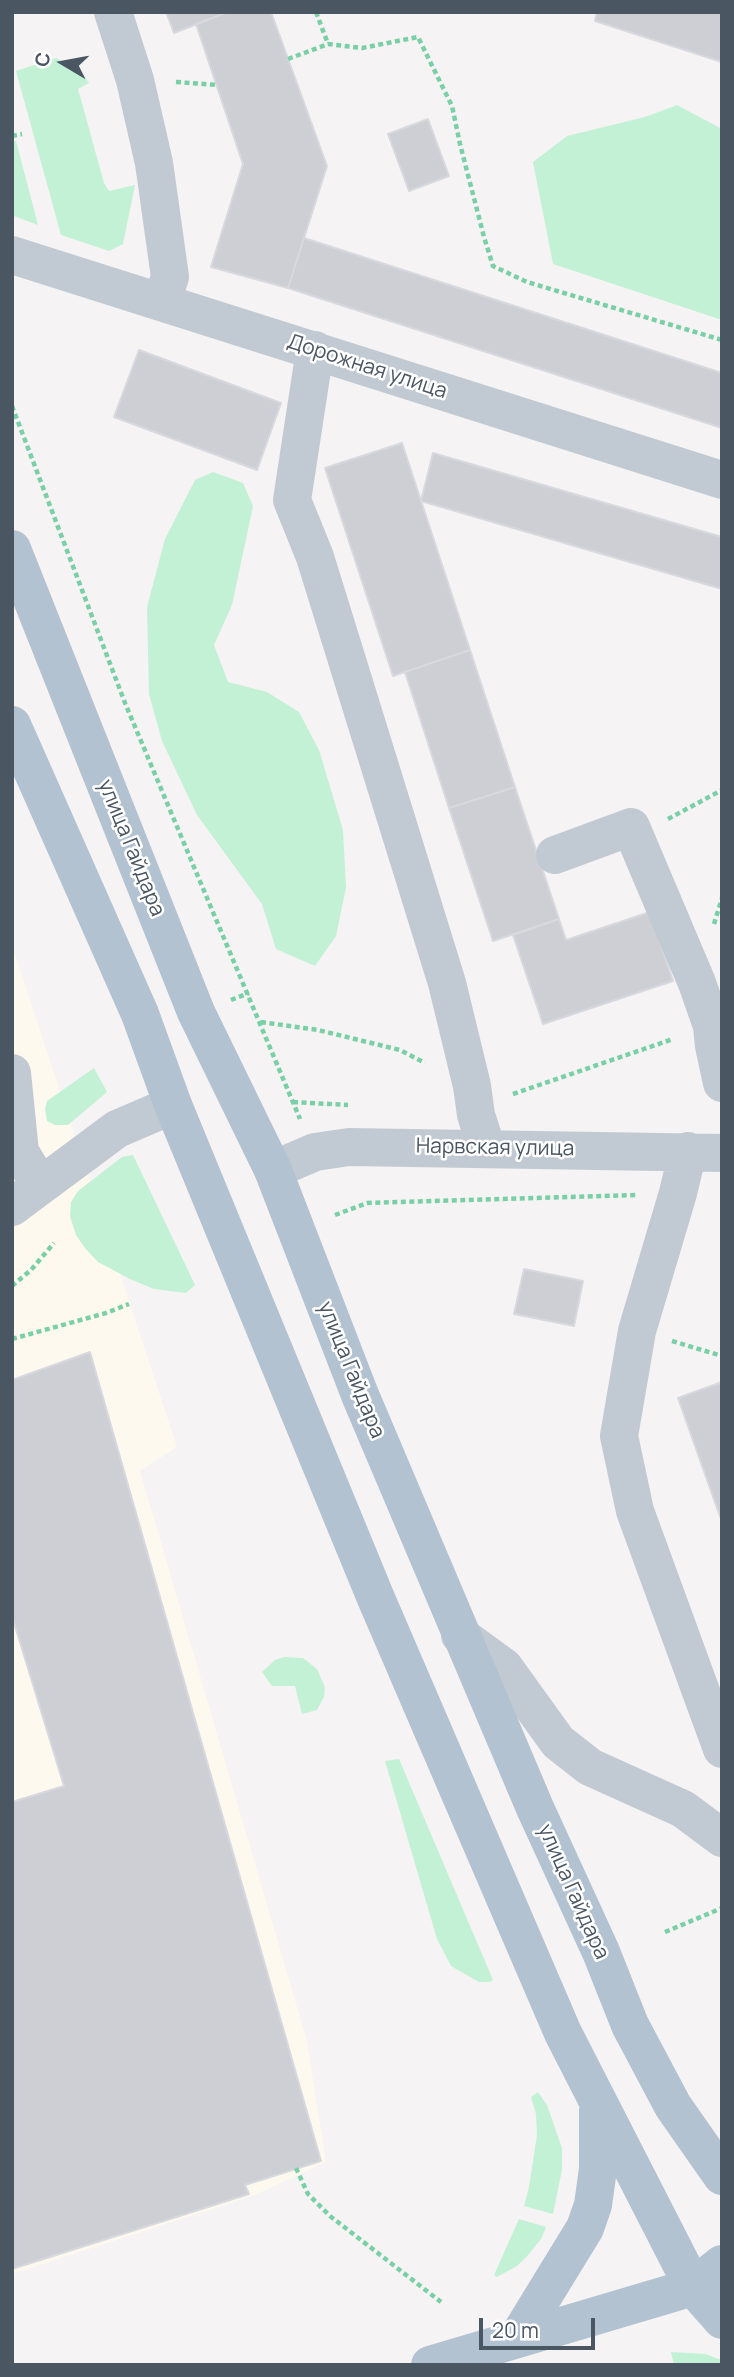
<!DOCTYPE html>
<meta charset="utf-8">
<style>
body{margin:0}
#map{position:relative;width:734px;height:2377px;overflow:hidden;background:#f5f3f3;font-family:Manrope,sans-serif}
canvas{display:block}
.frame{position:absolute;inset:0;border:14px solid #4a5661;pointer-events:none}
.north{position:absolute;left:28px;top:28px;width:70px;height:70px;-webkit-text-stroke:5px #fff;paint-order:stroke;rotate:280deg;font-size:19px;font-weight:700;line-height:28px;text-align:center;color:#4a5661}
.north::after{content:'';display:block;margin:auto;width:24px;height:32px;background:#4a5661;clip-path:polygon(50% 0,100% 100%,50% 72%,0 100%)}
.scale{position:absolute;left:479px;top:2318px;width:116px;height:32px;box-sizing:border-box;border:4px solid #4a5661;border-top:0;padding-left:9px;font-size:21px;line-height:24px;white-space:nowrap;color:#4a5661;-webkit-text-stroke:5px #fff;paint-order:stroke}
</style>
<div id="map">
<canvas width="734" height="2377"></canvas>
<div class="frame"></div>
<div class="north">С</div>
<div class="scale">20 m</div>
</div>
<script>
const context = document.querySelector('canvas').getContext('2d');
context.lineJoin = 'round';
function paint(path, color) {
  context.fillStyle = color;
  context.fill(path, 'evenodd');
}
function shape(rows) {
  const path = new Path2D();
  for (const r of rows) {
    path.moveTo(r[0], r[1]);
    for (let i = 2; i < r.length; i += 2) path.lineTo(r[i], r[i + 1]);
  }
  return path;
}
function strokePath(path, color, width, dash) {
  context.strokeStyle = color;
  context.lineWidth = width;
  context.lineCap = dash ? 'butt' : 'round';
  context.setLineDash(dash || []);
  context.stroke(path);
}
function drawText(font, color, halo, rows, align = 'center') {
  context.font = font + ' Manrope,sans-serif';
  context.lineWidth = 5;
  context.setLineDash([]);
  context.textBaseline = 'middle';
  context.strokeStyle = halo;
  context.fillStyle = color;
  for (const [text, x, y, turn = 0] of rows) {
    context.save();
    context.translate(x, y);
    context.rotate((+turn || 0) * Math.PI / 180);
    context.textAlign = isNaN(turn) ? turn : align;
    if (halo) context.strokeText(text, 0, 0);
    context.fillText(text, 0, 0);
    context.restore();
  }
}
paint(shape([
 [12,945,177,1447,140,1471,307,2041,326,2162,255,2195,12,2274]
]), '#fdf9ef');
paint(shape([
 [56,58,83,74,89,83,78,89,104,183,109,191,135,185,123,244,109,251,61,235,16,71],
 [677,105,722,129,722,320,553,264,533,162,567,136,645,117],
 [16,141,38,225,14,216,12,209,12,142],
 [213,472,243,483,253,506,232,605,214,645,228,682,267,692,299,712,319,750,343,830,346,887,336,936,315,966,276,949,262,904,197,815,162,741,149,694,147,607,165,539,195,480],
 [94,1068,107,1092,68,1125,55,1125,47,1121,45,1109,47,1101],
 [133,1155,195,1285,186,1293,154,1289,130,1279,98,1262,85,1248,76,1235,70,1216,71,1202,78,1191,122,1157],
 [284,1657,303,1658,317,1669,325,1687,324,1697,317,1710,302,1714,295,1686,272,1686,262,1672,275,1660],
 [399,1759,493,1980,490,1982,479,1982,451,1966,437,1939,385,1761],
 [538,2092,547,2105,562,2148,562,2170,553,2214,524,2206,529,2187,537,2135,536,2114,531,2097],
 [519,2219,546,2227,541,2239,528,2255,517,2266,497,2277,494,2275],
 [671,2352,705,2354,722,2360,722,2365,674,2365]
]), '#c3f1d5');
const building = shape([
 [166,12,228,12,174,33,166,12],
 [228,12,271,12,327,166,288,288,211,267,243,164,196,24,228,12],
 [597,12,722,12,722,62,595,21,597,12],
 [428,119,449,176,409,191,388,134,428,119],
 [304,238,722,373,722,428,288,288,304,238],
 [139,350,281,403,257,470,114,417,139,350],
 [402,443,470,650,393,676,325,468,402,443],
 [433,453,722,537,722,589,421,501,433,453],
 [470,650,515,787,449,808,405,672,470,650],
 [515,787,559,919,493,941,449,808,515,787],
 [650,912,673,981,543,1024,513,935,559,919,566,940,650,912],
 [524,1269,583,1281,574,1326,514,1314,524,1269],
 [90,1352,321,2161,245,2185,249,2194,12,2269,12,1802,64,1786,12,1616,12,1380,90,1352],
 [722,1382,722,1522,678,1398,722,1382]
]);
paint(building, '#cdcfd5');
strokePath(building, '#d7d9de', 2);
strokePath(shape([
 [316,12,328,44],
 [288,59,328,44,362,48,418,37,452,106,460,144,484,237,493,266,527,282,722,340],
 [176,82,217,85],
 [12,136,22,134],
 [12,406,125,703,300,1119],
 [668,819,722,790],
 [714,924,722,898],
 [231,1000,249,993],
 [261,1022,318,1030,400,1050,425,1063],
 [513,1094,673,1039],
 [293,1102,348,1105],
 [335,1215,367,1203,637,1195],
 [12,1286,31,1270,54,1243],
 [12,1339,106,1313,129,1304],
 [672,1341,722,1356],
 [665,1932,722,1908],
 [296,2168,308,2194,330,2216,441,2302]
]), '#7ad0a6', 4.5, [5, 3.5]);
strokePath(shape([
 [113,12,135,80,154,163,170,277,162,301],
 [12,255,722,480],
 [315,350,292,500,315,557,447,983,472,1086,476,1115,487,1149],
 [555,855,631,827,697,983,712,1026,714,1046,722,1083],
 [12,1073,20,1152,34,1175],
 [688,1151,678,1193,637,1331,619,1436,635,1511,722,1749],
 [273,1170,315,1152,349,1147,722,1153],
 [12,1207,117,1129,173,1105],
 [460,1635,504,1667,558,1742,590,1767,683,1809,722,1838]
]), '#c1cad2', 38);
strokePath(shape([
 [12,549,196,1012,273,1170,360,1395,535,1808,601,1952,630,2025,673,2106,722,2176],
 [12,725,140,1014,173,1105,375,1596,563,2033,693,2287,722,2320],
 [517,2339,585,2228,593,2205,598,2169,598,2110],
 [430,2365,693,2287,722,2264]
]), '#b3c2d1', 38);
drawText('21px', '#4a5661', '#fff', [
 ["Дорожная улица",367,367,18],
 ["улица Гайдара",131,848,68],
 ["Нарвская улица",495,1148,1],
 ["улица Гайдара",351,1370,68],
 ["улица Гайдара",573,1892,66]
]);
</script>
